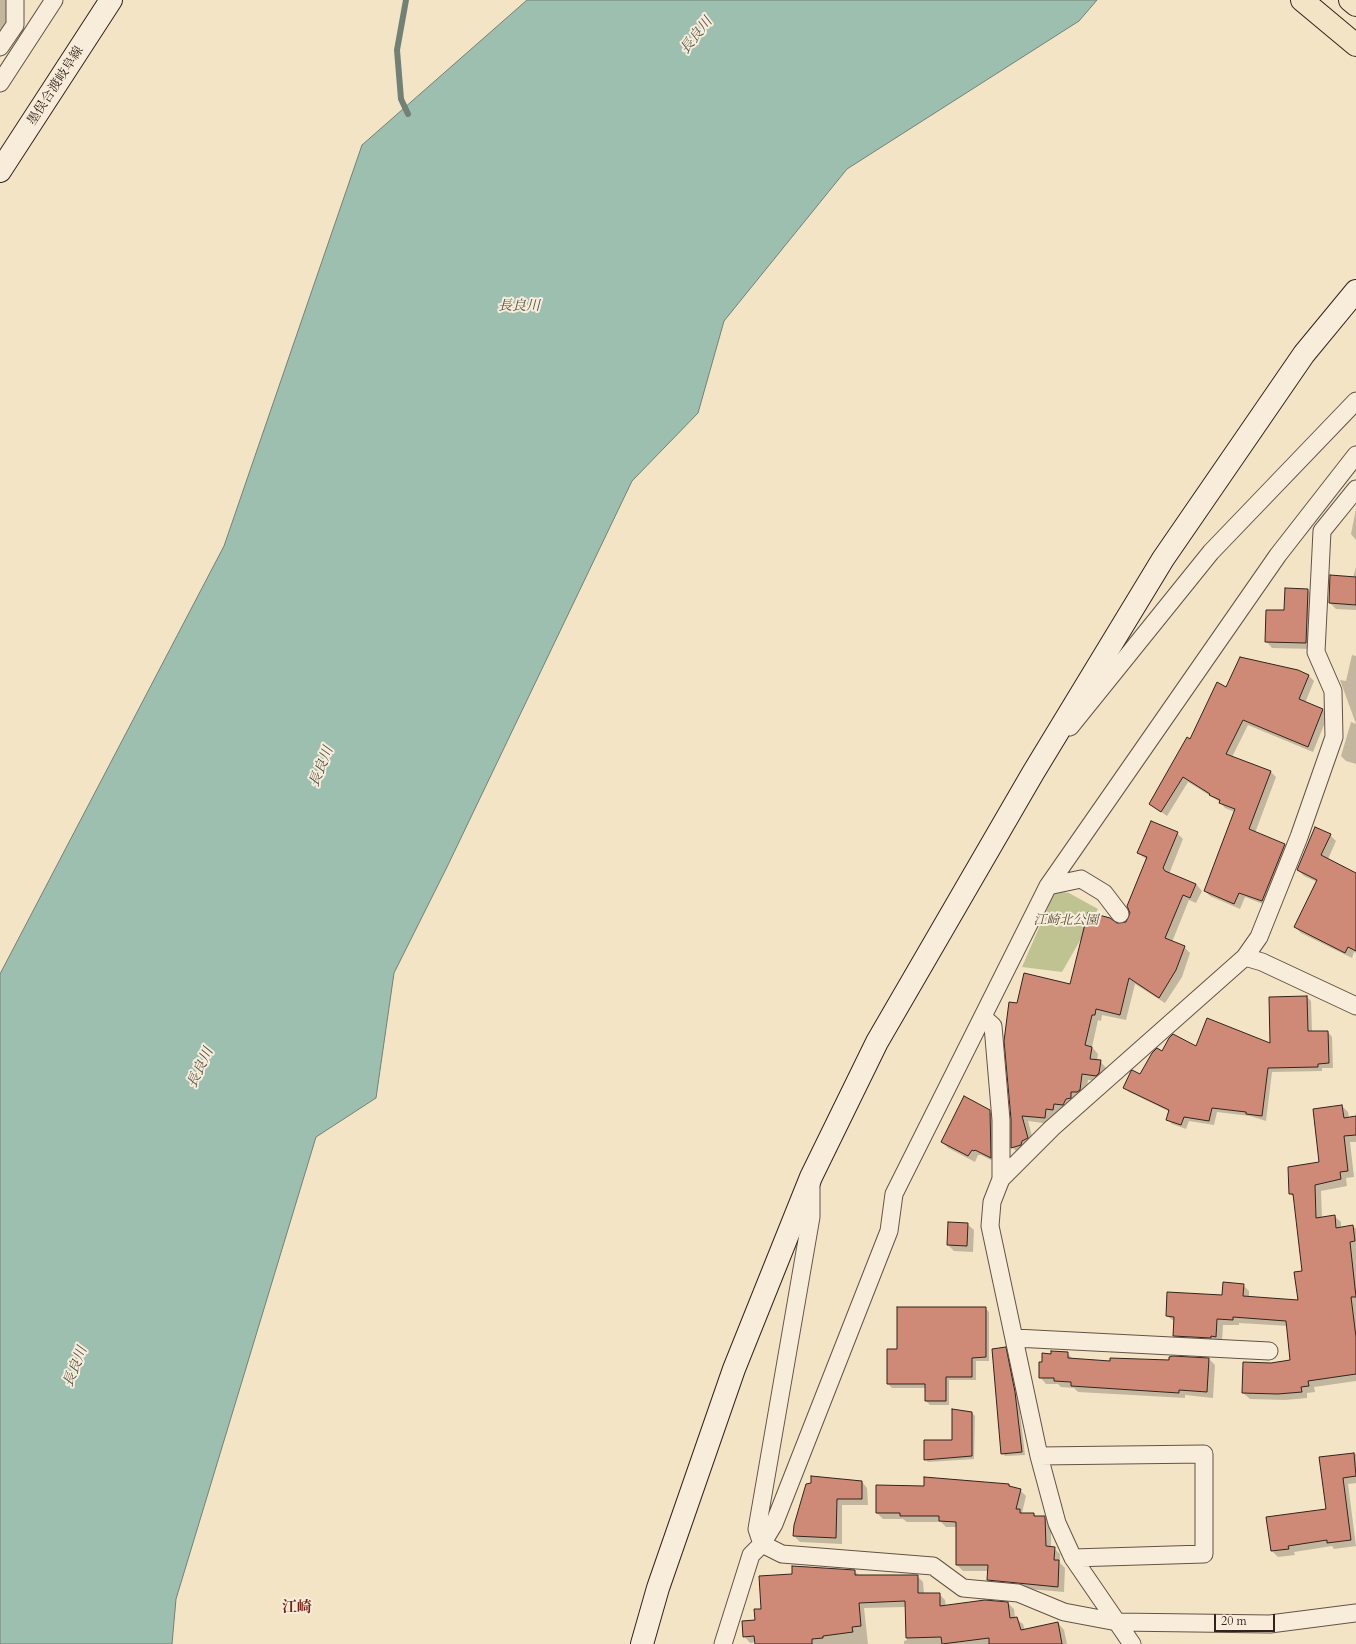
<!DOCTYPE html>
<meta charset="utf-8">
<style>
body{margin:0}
#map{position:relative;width:1356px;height:1644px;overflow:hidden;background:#f4e4c6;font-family:Cardo,serif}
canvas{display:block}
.scale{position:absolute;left:1214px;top:1614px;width:61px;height:18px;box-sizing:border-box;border:2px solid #32231c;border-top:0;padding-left:5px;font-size:12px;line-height:14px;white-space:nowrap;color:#32231c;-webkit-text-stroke:3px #f8edda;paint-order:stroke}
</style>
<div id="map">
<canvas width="1356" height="1644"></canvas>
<div class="scale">20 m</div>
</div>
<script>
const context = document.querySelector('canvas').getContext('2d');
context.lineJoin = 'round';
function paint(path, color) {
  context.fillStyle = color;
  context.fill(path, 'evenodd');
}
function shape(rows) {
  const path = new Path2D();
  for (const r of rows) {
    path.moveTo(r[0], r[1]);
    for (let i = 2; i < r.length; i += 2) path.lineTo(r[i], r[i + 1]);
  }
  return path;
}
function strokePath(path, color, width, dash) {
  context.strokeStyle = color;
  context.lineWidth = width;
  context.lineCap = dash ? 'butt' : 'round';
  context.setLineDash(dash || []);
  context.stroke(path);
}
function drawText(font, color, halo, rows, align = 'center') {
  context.font = font + ' Cardo,"Noto Serif JP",serif';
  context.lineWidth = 4;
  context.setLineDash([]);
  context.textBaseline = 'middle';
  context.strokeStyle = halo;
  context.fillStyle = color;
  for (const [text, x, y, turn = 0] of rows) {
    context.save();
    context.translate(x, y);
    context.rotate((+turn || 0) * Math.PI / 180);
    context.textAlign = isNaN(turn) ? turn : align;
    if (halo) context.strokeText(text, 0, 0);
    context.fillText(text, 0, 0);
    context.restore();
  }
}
paint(shape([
 [1055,891,1069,893,1098,909,1062,972,1022,967]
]), '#bfc392');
const water = shape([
 [527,0,1097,0,1079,21,847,169,724,321,698,413,632,481,447,867,394,973,376,1098,316,1137,176,1599,172,1644,0,1644,0,974,224,546,362,145,527,0]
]);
paint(water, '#9cbfb0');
strokePath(water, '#728175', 1);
paint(shape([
 [0,0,10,0,7,30,0,30],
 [1356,509,1356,540,1351,534],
 [1356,567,1356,610,1336,609,1330,603,1353,578],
 [1308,590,1314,597,1313,649,1272,648,1266,641,1284,611],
 [1352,655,1356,656,1356,764,1346,761,1341,756,1351,722,1356,724,1340,680,1346,681],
 [1298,671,1309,676,1314,681,1305,703,1323,710,1328,715,1313,752,1248,725,1232,757,1271,772,1276,777,1255,833,1285,845,1290,850,1268,906,1245,897,1240,909,1210,896,1205,891,1235,812,1225,808,1220,802,1188,782,1167,816,1150,804,1190,740,1226,688],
 [1177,833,1183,839,1169,874,1196,884,1202,891,1196,903,1189,900,1172,942,1184,947,1190,953,1182,977,1165,1003,1135,984,1126,1020,1102,1015,1101,1021,1098,1020,1092,1047,1098,1054,1097,1061,1100,1061,1106,1068,1105,1079,1102,1081,1088,1080,1086,1096,1069,1111,1060,1109,1059,1115,1052,1115,1051,1124,1028,1121,1034,1144,1018,1153,1012,1147,1017,1004,1071,985,1116,924,1122,925,1130,919,1147,860,1138,853],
 [1330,835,1336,841,1328,859,1356,874,1356,953,1354,952,1352,958,1301,933,1295,927,1317,882,1304,876,1298,870],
 [1307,997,1311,1001,1312,1032,1328,1032,1332,1037,1333,1068,1322,1068,1322,1071,1272,1072,1266,1121,1250,1116,1217,1112,1214,1125,1189,1121,1186,1129,1172,1124,1167,1119,1170,1112,1129,1092,1124,1087,1141,1075,1163,1052,1197,1047,1271,1045],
 [1342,1106,1348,1112,1349,1118,1356,1118,1356,1142,1350,1142,1354,1177,1346,1178,1347,1186,1321,1191,1322,1218,1334,1216,1341,1222,1341,1228,1353,1226,1356,1229,1356,1381,1314,1387,1315,1392,1307,1393,1307,1398,1285,1400,1250,1399,1243,1393,1292,1361,1288,1326,1239,1323,1239,1325,1223,1325,1222,1342,1180,1342,1174,1336,1175,1322,1167,1316,1223,1296,1243,1285,1249,1291,1249,1297,1299,1301,1303,1272,1295,1198,1290,1194,1320,1162],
 [989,1111,996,1117,997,1163,981,1155,978,1155,975,1162,948,1148,942,1142],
 [967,1224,974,1230,973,1252,954,1251,948,1245],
 [985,1308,989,1312,989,1361,976,1361,976,1380,949,1380,949,1405,930,1405,926,1401,926,1388,892,1388,888,1384,898,1350],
 [1005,1348,1008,1351,1018,1396,1025,1455,1005,1456,1002,1453],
 [1067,1353,1074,1360,1111,1362,1170,1361,1173,1357,1209,1359,1215,1365,1213,1398,1185,1395,1185,1398,1078,1392,1074,1388,1061,1387,1058,1384,1046,1384,1040,1377,1043,1354],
 [972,1413,975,1416,974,1459,928,1462,925,1459,953,1441],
 [1356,1454,1356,1483,1348,1484,1356,1546,1334,1549,1332,1546,1294,1552,1295,1555,1278,1557,1272,1551,1327,1510,1320,1458],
 [852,1482,862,1482,867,1488,868,1505,842,1505,842,1544,800,1542,794,1536],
 [1009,1485,1020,1490,1026,1496,1022,1513,1024,1514,1034,1514,1037,1517,1044,1517,1051,1523,1051,1548,1054,1548,1060,1554,1060,1563,1065,1568,1064,1592,994,1586,988,1580,988,1571,963,1571,957,1565,957,1527,946,1527,941,1522,907,1522,903,1519,883,1519,877,1513,925,1487],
 [854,1571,860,1576,917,1576,923,1582,924,1594,939,1594,945,1600,946,1607,1008,1603,1014,1609,1015,1618,1023,1624,1025,1630,1058,1623,1064,1630,1067,1644,904,1644,904,1641,907,1640,906,1607,864,1608,868,1644,756,1644,756,1642,750,1643,744,1636,762,1610]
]), '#0003');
strokePath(shape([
 [406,0,397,50,401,99,408,114]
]), '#728175', 6);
const building = shape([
 [1330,575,1356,577,1356,605,1329,603,1330,575],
 [1285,588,1308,589,1306,643,1265,642,1266,610,1284,610,1285,588],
 [1240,657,1298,670,1309,675,1299,699,1323,709,1308,747,1243,720,1226,754,1271,771,1249,829,1285,844,1262,901,1239,893,1234,904,1204,891,1235,809,1219,803,1220,800,1209,795,1210,794,1183,777,1161,812,1149,804,1187,737,1190,739,1217,682,1226,687,1240,657],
 [1151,821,1178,832,1163,868,1165,871,1196,884,1190,898,1183,895,1165,938,1185,946,1176,970,1159,998,1129,978,1120,1015,1096,1009,1095,1015,1092,1015,1085,1045,1092,1047,1090,1059,1101,1060,1099,1073,1096,1076,1082,1074,1080,1090,1077,1092,1071,1092,1071,1098,1066,1099,1063,1105,1054,1104,1053,1110,1046,1109,1045,1118,1022,1116,1028,1138,1022,1141,1021,1145,1011,1148,1011,1119,1004,1041,1009,1002,1017,1003,1024,973,1070,984,1088,912,1110,918,1117,923,1126,922,1130,913,1127,906,1147,857,1137,853,1151,821],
 [1315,827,1331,834,1321,855,1356,873,1356,951,1348,947,1345,953,1294,927,1317,880,1297,870,1315,827],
 [1307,996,1308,1031,1328,1031,1329,1063,1318,1064,1318,1067,1268,1068,1262,1116,1246,1114,1246,1112,1212,1108,1209,1121,1184,1117,1181,1125,1166,1120,1169,1110,1123,1088,1131,1071,1132,1070,1140,1074,1152,1053,1157,1048,1162,1051,1169,1038,1173,1034,1196,1046,1207,1018,1270,1043,1269,997,1307,996],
 [964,1096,990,1110,991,1158,975,1150,974,1151,972,1150,968,1156,941,1142,964,1096],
 [1342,1105,1344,1118,1356,1116,1356,1135,1344,1136,1348,1171,1340,1172,1341,1179,1315,1185,1316,1218,1335,1215,1336,1228,1353,1225,1355,1241,1350,1242,1356,1297,1351,1297,1356,1337,1356,1374,1308,1381,1309,1386,1301,1387,1302,1392,1278,1394,1242,1393,1243,1362,1271,1363,1290,1360,1286,1321,1233,1317,1233,1320,1217,1319,1216,1337,1211,1336,1211,1338,1173,1336,1174,1317,1166,1316,1167,1292,1222,1295,1223,1282,1244,1284,1243,1296,1298,1300,1294,1272,1302,1271,1293,1194,1289,1194,1288,1167,1319,1162,1313,1109,1342,1105],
 [948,1222,968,1223,967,1246,947,1245,948,1222],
 [897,1307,986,1307,986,1357,972,1358,972,1377,946,1377,946,1401,925,1401,925,1384,887,1384,887,1349,897,1349,897,1307],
 [1006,1347,1015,1392,1022,1452,1001,1454,992,1349,1006,1347],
 [1051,1351,1068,1352,1068,1358,1110,1361,1110,1358,1169,1360,1169,1357,1173,1356,1209,1358,1207,1392,1179,1390,1179,1393,1071,1386,1071,1382,1054,1381,1054,1378,1039,1378,1039,1362,1042,1362,1042,1353,1051,1354,1051,1351],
 [952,1409,972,1412,972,1456,924,1460,924,1440,952,1440,952,1409],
 [1354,1453,1356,1476,1343,1478,1351,1540,1327,1543,1327,1540,1288,1546,1289,1549,1271,1551,1266,1517,1326,1509,1319,1457,1354,1453],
 [811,1476,862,1481,862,1499,837,1499,836,1538,793,1536,794,1525,806,1484,811,1483,811,1476],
 [924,1477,1009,1484,1009,1486,1021,1489,1016,1509,1020,1509,1020,1513,1034,1513,1034,1516,1045,1516,1046,1546,1055,1547,1054,1560,1059,1560,1058,1587,987,1580,988,1565,956,1565,956,1522,939,1521,939,1516,900,1516,900,1513,876,1513,876,1485,924,1486,924,1477],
 [792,1566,855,1570,855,1575,918,1575,918,1593,940,1593,940,1606,985,1600,1008,1602,1010,1618,1017,1617,1021,1630,1058,1622,1062,1644,989,1644,989,1638,942,1644,941,1637,906,1638,905,1601,859,1603,861,1626,852,1627,853,1632,823,1636,823,1638,812,1639,812,1644,755,1644,754,1636,743,1637,742,1621,755,1620,754,1609,761,1609,759,1576,792,1574,792,1566]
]);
paint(building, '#cf8a77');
strokePath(building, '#32231c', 1);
const street = shape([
 [0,47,15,25,15,0],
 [0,83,54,0],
 [1070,727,1211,552,1356,401],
 [1048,886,1081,879,1104,893,1120,914],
 [1245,957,1262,962,1356,1006],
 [983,1017,993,1026,1001,1120,1001,1179],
 [811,1184,811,1217,757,1529,762,1544,782,1554,933,1566,963,1588,1018,1593,1064,1612,1117,1622,1270,1624,1356,1613],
 [1015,1338,1269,1351],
 [1039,1456,1204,1454,1204,1554,1073,1558],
 [723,1644,751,1555,762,1544,774,1524,889,1231,894,1194,1048,886,1278,555,1356,455],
 [1132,1644,1073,1558,1057,1523,1039,1456,990,1226,992,1202,1001,1179,1052,1128,1245,957,1259,937,1299,837,1334,737,1333,691,1316,652,1322,531,1356,489]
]);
const secondary = shape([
 [0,171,111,0],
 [642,1644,658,1588,734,1369,811,1177,877,1042,1033,773,1163,559,1304,354,1356,291]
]);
const primary = shape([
 [1302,0,1356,45],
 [1350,0,1356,5]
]);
strokePath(street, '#625346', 19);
strokePath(secondary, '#32231c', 24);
strokePath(primary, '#32231c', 24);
strokePath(street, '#f8edda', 17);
strokePath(secondary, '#f8edda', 22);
strokePath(primary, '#f4e4c6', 22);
drawText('13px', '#32231c', '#f8edda', [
 ["墨俣合渡岐阜線",56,86,-57]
]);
drawText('italic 13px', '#5c533f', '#f8edda', [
 ["江崎北公園",1066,921]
]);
drawText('italic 14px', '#525248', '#f8edda', [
 ["長良川",697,36,-52],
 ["長良川",519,307],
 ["長良川",322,767,-68],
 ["長良川",201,1068,-65],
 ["長良川",76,1367,-68]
]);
drawText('bold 15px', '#7a1f14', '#f8edda', [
 ["江崎",297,1609]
]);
</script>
